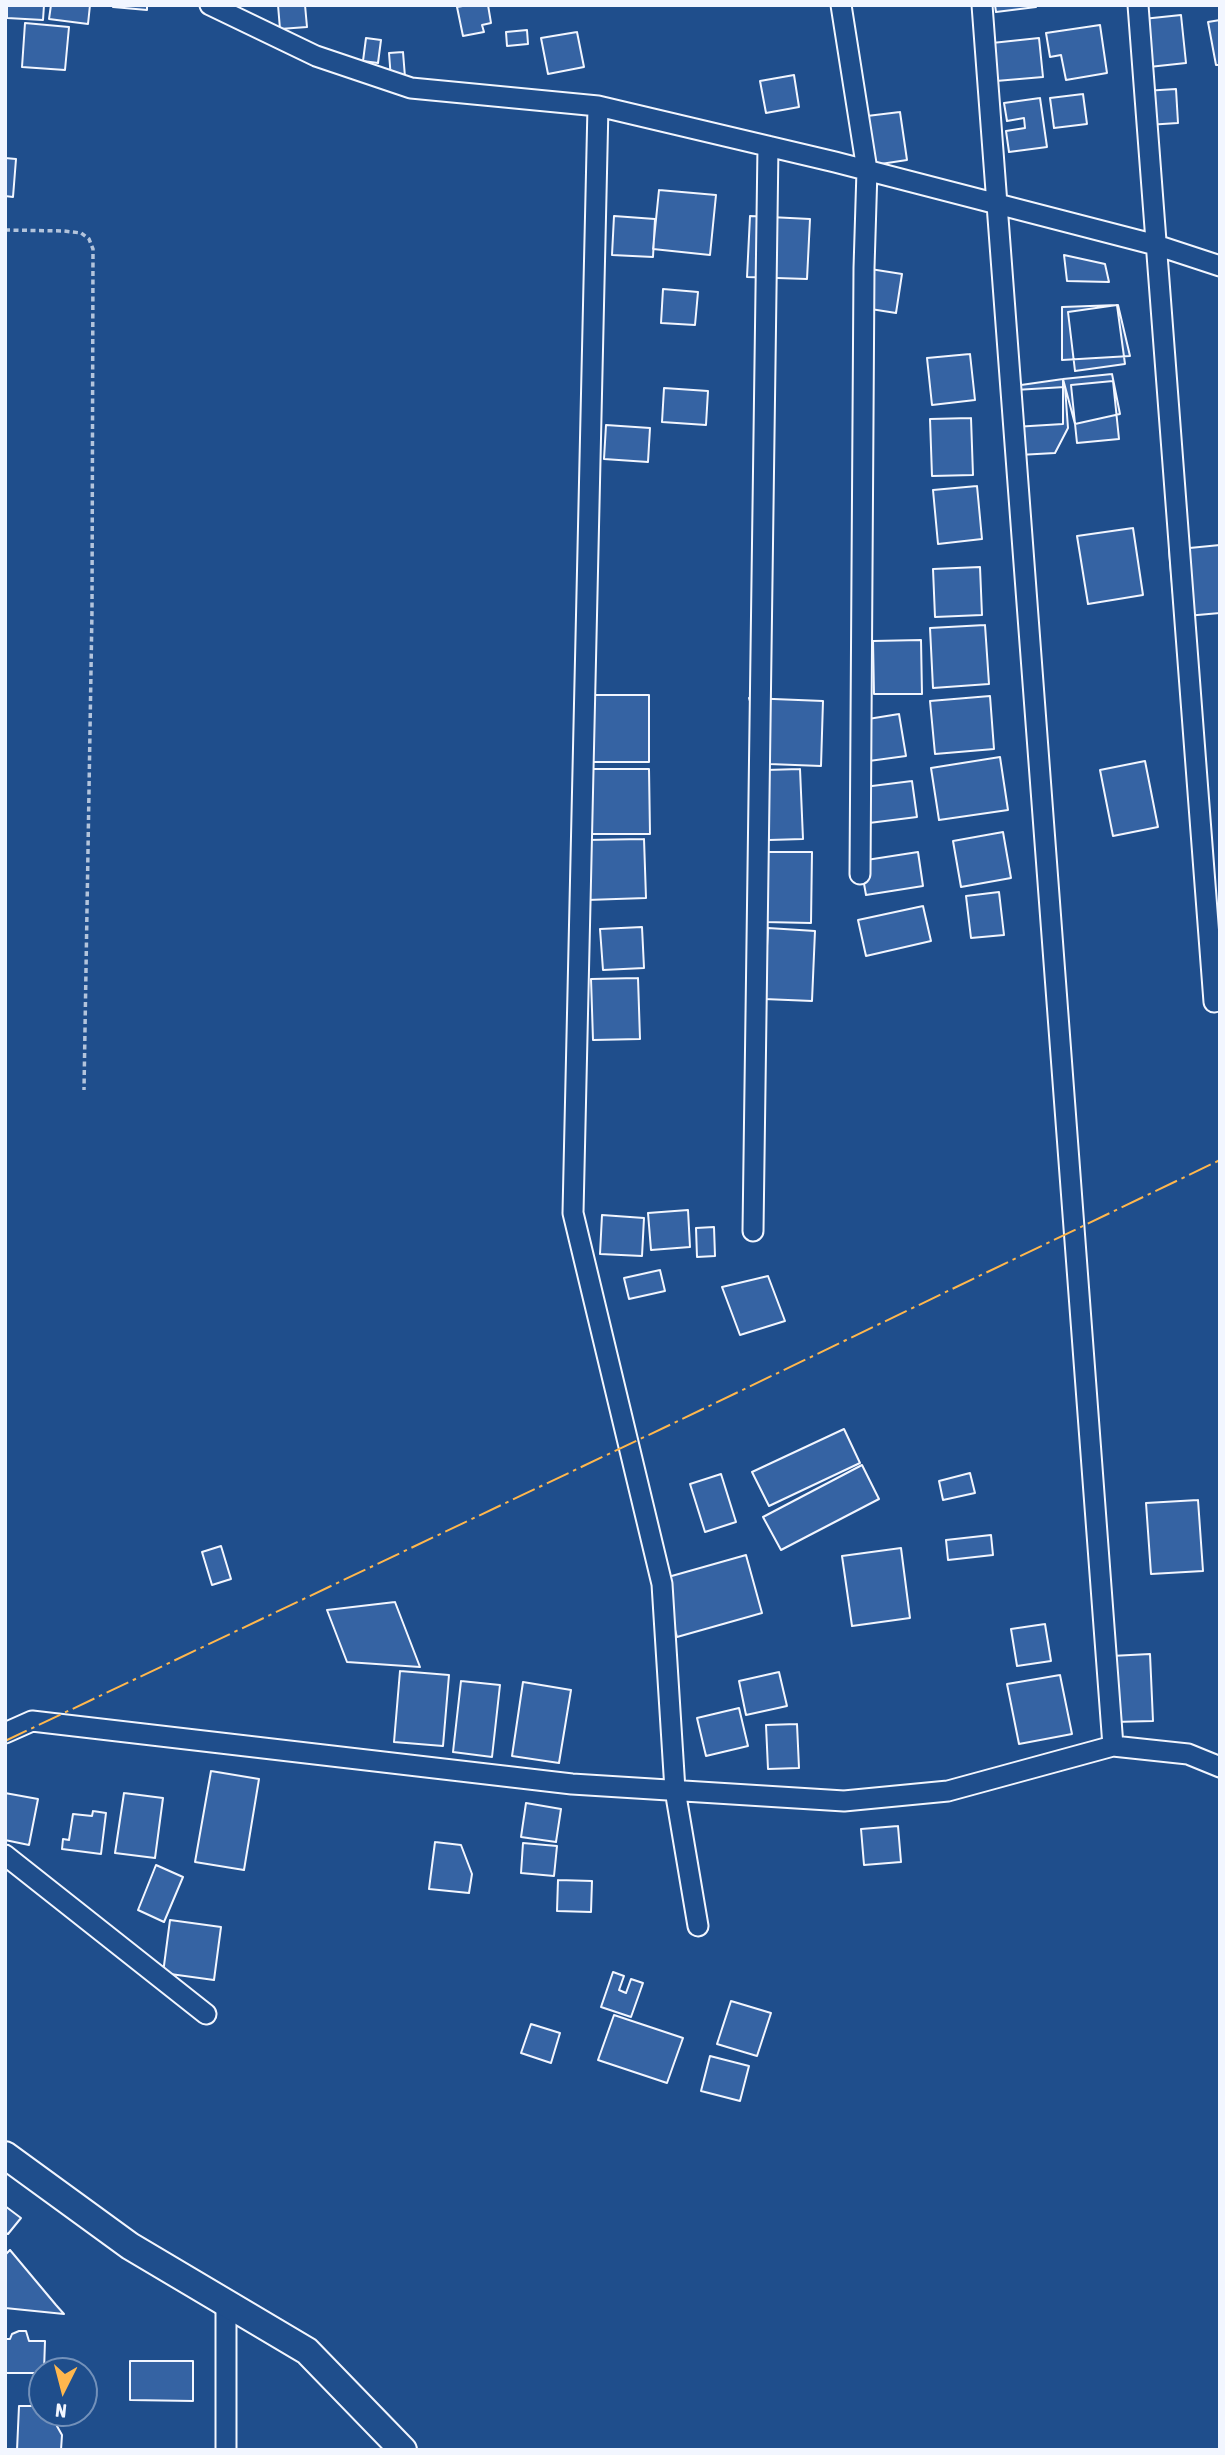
<!DOCTYPE html>
<style>
body{margin:0}
#map{position:relative;width:1225px;height:2455px;overflow:hidden;background:#1f4e8c;font-family:"Asap Condensed",sans-serif}
canvas{display:block}
.frame{position:absolute;inset:0;border:7px solid #f2f6ff;pointer-events:none}
.north{position:absolute;left:28px;top:2357px;width:70px;height:70px;box-sizing:border-box;background:#1f4e8c;border:2px solid #7391ba;border-radius:50%;rotate:186deg;font-size:19px;font-weight:700;line-height:28px;text-align:center;color:#f2f6ff}
.north::after{content:'';display:block;margin:auto;width:24px;height:32px;background:#ffb74d;clip-path:polygon(50% 0,100% 100%,50% 72%,0 100%)}
</style>
<div id="map">
<canvas width="1225" height="2455"></canvas>
<div class="frame"></div>
<div class="north">N</div>
</div>
<script>
const context = document.querySelector('canvas').getContext('2d');
context.lineJoin = 'round';
function paint(path, color) {
  context.fillStyle = color;
  context.fill(path, 'evenodd');
}
function shape(rows) {
  const path = new Path2D();
  for (const r of rows) {
    path.moveTo(r[0], r[1]);
    for (let i = 2; i < r.length; i += 2) path.lineTo(r[i], r[i + 1]);
  }
  return path;
}
function strokePath(path, color, width, dash) {
  context.strokeStyle = color;
  context.lineWidth = width;
  context.lineCap = dash ? 'butt' : 'round';
  context.setLineDash(dash || []);
  context.stroke(path);
}
const building = shape([
 [7,5,44,5,43,20,7,18,7,5],
 [51,5,90,5,88,24,49,19,51,5],
 [114,5,147,5,147,10,113,7,114,5],
 [278,5,305,5,307,27,280,29,278,5],
 [468,5,488,5,491,23,482,25,484,32,463,36,457,7,468,5],
 [995,5,1036,5,1036,7,996,12,995,5],
 [1181,15,1186,63,1149,67,1143,19,1181,15],
 [1220,20,1220,65,1216,65,1208,22,1220,20],
 [25,23,69,27,65,70,22,67,25,23],
 [1100,25,1107,73,1066,80,1061,55,1050,57,1046,33,1100,25],
 [527,30,528,44,507,46,506,32,527,30],
 [577,32,584,67,548,74,541,38,577,32],
 [366,38,381,40,378,63,363,61,366,38],
 [1039,38,1043,77,996,81,992,43,1039,38],
 [403,52,405,77,391,79,389,53,403,52],
 [794,75,799,107,766,113,760,81,794,75],
 [1176,89,1178,123,1147,125,1144,91,1176,89],
 [1083,94,1087,124,1054,128,1050,98,1083,94],
 [1040,98,1047,147,1009,152,1006,131,1025,128,1024,118,1007,121,1004,103,1040,98],
 [900,112,907,160,874,165,867,116,900,112],
 [5,158,16,159,13,197,5,196,5,158],
 [659,190,716,195,710,255,653,249,659,190],
 [614,216,655,219,653,257,612,255,614,216],
 [750,216,810,219,807,279,747,277,750,216],
 [1064,255,1105,264,1109,282,1067,281,1064,255],
 [864,268,902,274,896,313,858,307,864,268],
 [663,289,698,292,695,325,661,323,663,289],
 [1117,305,1125,364,1075,371,1068,312,1117,305],
 [1118,305,1130,356,1062,360,1062,307,1118,305],
 [970,354,975,400,932,405,927,358,970,354],
 [1112,374,1120,414,1075,424,1063,379,1112,374],
 [1063,379,1063,424,1014,427,1014,386,1063,379],
 [1113,381,1119,439,1077,443,1071,385,1113,381],
 [1065,387,1068,428,1055,453,1019,455,1015,390,1065,387],
 [664,388,708,391,706,425,662,422,664,388],
 [971,418,973,475,932,476,930,419,971,418],
 [606,425,650,428,648,462,604,459,606,425],
 [977,486,982,539,938,544,933,490,977,486],
 [1133,528,1143,595,1088,604,1077,536,1133,528],
 [1220,545,1220,613,1175,617,1169,550,1220,545],
 [980,567,982,615,935,617,933,569,980,567],
 [985,625,989,684,933,688,930,628,985,625],
 [921,640,922,694,874,694,873,641,921,640],
 [591,695,649,695,649,762,591,762,591,695],
 [990,696,994,749,935,754,930,701,990,696],
 [749,698,823,701,821,766,769,764,749,698],
 [899,714,906,756,869,761,862,720,899,714],
 [1000,757,1008,810,939,820,931,768,1000,757],
 [1145,761,1158,827,1113,836,1100,770,1145,761],
 [590,769,649,769,650,834,590,834,590,769],
 [800,769,803,839,769,840,766,770,800,769],
 [912,781,917,817,869,823,864,787,912,781],
 [1003,832,1011,878,961,887,953,841,1003,832],
 [644,839,646,898,587,900,585,840,644,839],
 [765,852,812,852,811,923,764,922,765,852],
 [918,852,923,886,866,895,860,861,918,852],
 [999,892,1004,935,971,938,966,896,999,892],
 [923,906,931,941,866,956,858,920,923,906],
 [642,927,644,968,603,970,600,929,642,927],
 [768,928,815,931,812,1001,764,999,768,928],
 [638,978,640,1039,593,1040,591,979,638,978],
 [688,1210,690,1247,651,1250,648,1213,688,1210],
 [602,1215,644,1218,642,1256,600,1254,602,1215],
 [714,1227,715,1256,697,1257,696,1228,714,1227],
 [660,1270,665,1291,629,1299,624,1278,660,1270],
 [768,1276,785,1321,740,1335,722,1287,768,1276],
 [844,1429,860,1463,769,1506,752,1472,844,1429],
 [862,1465,879,1499,781,1550,763,1517,862,1465],
 [970,1473,975,1493,943,1500,939,1481,970,1473],
 [721,1474,736,1522,705,1532,690,1484,721,1474],
 [1198,1500,1203,1571,1151,1574,1146,1503,1198,1500],
 [991,1535,993,1555,948,1560,946,1540,991,1535],
 [221,1546,231,1579,212,1585,202,1552,221,1546],
 [901,1548,910,1618,852,1626,842,1556,901,1548],
 [746,1555,762,1613,677,1637,661,1579,746,1555],
 [395,1602,420,1667,347,1662,327,1610,395,1602],
 [1045,1624,1051,1661,1017,1666,1011,1629,1045,1624],
 [1150,1654,1153,1721,1114,1722,1111,1656,1150,1654],
 [400,1671,449,1675,443,1746,394,1742,400,1671],
 [779,1672,787,1706,746,1715,739,1681,779,1672],
 [1060,1675,1072,1734,1019,1744,1007,1684,1060,1675],
 [461,1681,500,1685,492,1757,453,1752,461,1681],
 [523,1682,571,1690,559,1763,512,1756,523,1682],
 [739,1708,748,1746,706,1756,697,1718,739,1708],
 [797,1724,799,1768,768,1769,766,1725,797,1724],
 [211,1771,259,1779,244,1870,195,1862,211,1771],
 [5,1793,38,1799,29,1845,5,1840,5,1793],
 [124,1793,163,1798,155,1858,115,1853,124,1793],
 [526,1803,561,1809,556,1842,521,1837,526,1803],
 [93,1811,106,1813,101,1854,62,1849,63,1839,69,1840,73,1814,92,1816,93,1811],
 [898,1826,901,1862,864,1865,861,1829,898,1826],
 [435,1842,461,1845,472,1874,469,1893,429,1889,435,1842],
 [523,1843,557,1846,554,1876,521,1873,523,1843],
 [156,1865,183,1877,164,1922,138,1910,156,1865],
 [558,1880,592,1881,591,1912,557,1911,558,1880],
 [170,1920,221,1927,214,1980,163,1973,170,1920],
 [613,1972,624,1976,619,1990,626,1993,631,1979,643,1983,631,2017,601,2007,613,1972],
 [731,2001,771,2013,757,2056,717,2044,731,2001],
 [614,2015,683,2038,667,2083,598,2060,614,2015],
 [531,2024,560,2033,551,2063,521,2053,531,2024],
 [710,2056,749,2066,740,2101,701,2091,710,2056],
 [5,2206,21,2218,8,2234,5,2233,5,2206],
 [10,2250,56,2305,64,2314,5,2308,5,2255,10,2250],
 [19,2331,26,2331,29,2341,45,2341,44,2371,42,2373,5,2373,5,2339,10,2339,12,2334,19,2331],
 [130,2361,193,2361,193,2401,130,2400,130,2361],
 [19,2406,42,2406,42,2413,59,2413,53,2419,62,2435,61,2450,17,2450,19,2406]
]);
paint(building, '#3563a3');
strokePath(building, '#f2f6ff', 2);
const street = shape([
 [210,5,316,56,411,88,598,106,835,162,1156,245,1220,266],
 [841,5,867,170,864,268,860,874],
 [982,5,1113,1746],
 [1138,5,1214,1002],
 [598,106,573,1213,662,1584,675,1790,698,1926],
 [753,1231,768,146],
 [5,1733,32,1721,572,1784,844,1801,948,1791,1113,1746,1188,1754,1220,1767],
 [5,1855,206,2014],
 [226,2450,226,2303]
]);
const secondary = shape([
 [5,2155,130,2246,307,2351,403,2450]
]);
strokePath(street, '#f2f6ff', 23);
strokePath(secondary, '#f2f6ff', 30);
strokePath(shape([
 [5,230,64,231,81,233,89,239,93,249,92,611,84,1090]
]), '#b3c4dc', 3.5, [5, 3.5]);
strokePath(street, '#1f4e8c', 19);
strokePath(secondary, '#1f4e8c', 26);
strokePath(shape([
 [5,1741,678,1421,1220,1160]
]), '#ffb74d', 2, [24, 5, 3.5, 5]);
</script>
